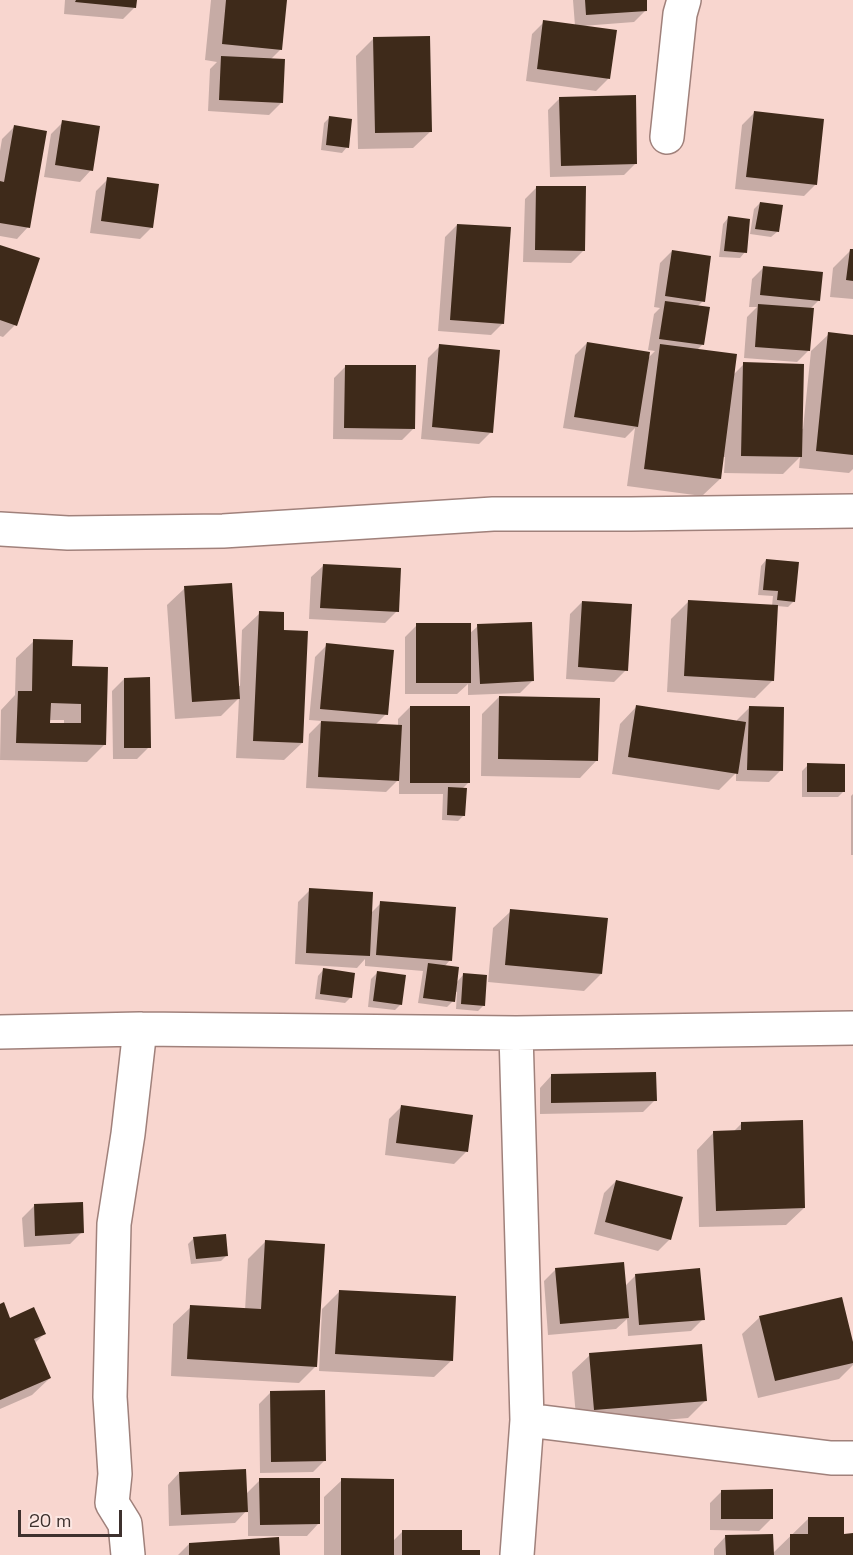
<!DOCTYPE html>
<style>
body{margin:0}
#map{position:relative;width:853px;height:1555px;overflow:hidden;background:#f8d6cf;font-family:"Space Grotesk",sans-serif}
canvas{display:block}
.scale{position:absolute;left:18px;top:1510px;width:104px;height:27px;box-sizing:border-box;border:3px solid #3e312e;border-top:0;padding-left:8px;font-size:18px;line-height:21px;white-space:nowrap;color:#3e312e;-webkit-text-stroke:4px #fce7e3;paint-order:stroke}
</style>
<div id="map">
<canvas width="853" height="1555"></canvas>
<div class="scale">20 m</div>
</div>
<script>
const context = document.querySelector('canvas').getContext('2d');
context.lineJoin = 'round';
function paint(path, color) {
  context.fillStyle = color;
  context.fill(path, 'evenodd');
}
function shape(rows) {
  const path = new Path2D();
  for (const r of rows) {
    path.moveTo(r[0], r[1]);
    for (let i = 2; i < r.length; i += 2) path.lineTo(r[i], r[i + 1]);
  }
  return path;
}
function strokePath(path, color, width, dash) {
  context.strokeStyle = color;
  context.lineWidth = width;
  context.lineCap = dash ? 'butt' : 'round';
  context.setLineDash(dash || []);
  context.stroke(path);
}
paint(shape([
 [65,0,135,0,135,7,123,19,64,14],
 [211,0,286,0,281,49,270,60,281,103,269,115,208,111,210,69,217,62,205,60],
 [573,0,645,0,646,10,634,22,582,26,608,79,596,91,526,81,532,34,544,22,575,26],
 [374,38,431,131,413,148,358,149,356,56],
 [560,98,636,163,624,175,550,177,548,110],
 [754,113,816,184,804,196,735,189,742,125],
 [330,117,347,147,342,153,321,150,324,123],
 [63,122,91,170,80,182,44,177,51,134],
 [14,127,28,227,17,239,0,236,0,151,2,139],
 [108,179,152,227,140,239,90,233,96,191],
 [537,187,583,251,571,263,523,262,525,199],
 [760,203,777,232,771,237,750,234,754,209],
 [728,218,745,252,740,258,719,257,723,224],
 [457,225,503,323,491,335,438,331,445,237],
 [0,246,15,325,3,337,0,336],
 [672,251,703,301,697,307,702,345,697,350,733,375,744,364,801,428,803,429,811,351,829,334,853,336,853,469,849,473,799,468,800,457,783,474,724,473,725,457,722,457,720,479,702,496,627,486,635,428,625,438,563,428,575,355,587,343,648,358,655,351,648,350,654,314,660,308,654,307,660,263],
 [850,251,853,251,853,299,830,297,833,268],
 [764,267,819,300,810,309,809,350,797,362,744,358,747,317,757,307,749,307,752,279],
 [440,346,491,432,479,444,421,439,428,358],
 [346,366,414,428,402,440,333,439,334,378],
 [766,560,794,601,788,607,777,606,773,680,755,698,667,692,671,619,689,601,772,606,773,596,758,595,761,566],
 [323,566,397,611,385,623,309,619,311,577],
 [185,588,237,686,240,686,242,630,260,613,282,631,302,743,284,760,236,758,239,698,221,716,175,719,167,605],
 [582,602,626,670,614,682,566,679,570,614],
 [417,625,469,634,478,626,532,681,520,693,468,695,468,684,457,694,405,694,405,637],
 [34,641,70,667,104,745,87,762,0,760,1,710,15,695,16,658],
 [49,720,64,720,64,725,49,724],
 [327,645,386,714,375,725,398,726,398,719,410,707,469,782,462,789,464,815,458,821,442,820,443,794,399,794,399,779,386,792,306,788,309,734,322,721,309,720,315,657],
 [124,679,149,747,137,759,113,759,112,691],
 [499,697,597,760,580,778,481,776,482,714],
 [637,706,737,722,737,720,749,708,781,770,769,782,736,781,736,773,719,790,612,774,620,724],
 [808,765,843,792,838,797,802,797,802,771],
 [853,794,853,855,851,855,851,796],
 [310,890,371,913,381,903,450,960,444,967,456,983,464,974,483,1006,478,1011,456,1009,457,992,454,991,453,1001,447,1007,418,1003,423,971,365,966,365,959,357,968,295,964,298,902],
 [511,911,601,974,584,991,488,982,493,928],
 [323,970,351,997,345,1003,315,999,318,976],
 [377,973,401,1004,395,1010,368,1007,371,979],
 [551,1076,655,1100,643,1112,540,1114,540,1088],
 [401,1107,466,1152,454,1164,385,1155,389,1119],
 [741,1124,804,1208,786,1225,699,1227,697,1150,714,1132,733,1132],
 [616,1181,670,1239,658,1251,594,1234,604,1193],
 [34,1206,82,1232,70,1244,24,1247,22,1218],
 [194,1238,226,1256,221,1261,191,1264,188,1244],
 [265,1242,316,1366,299,1383,171,1376,173,1324,191,1307,245,1310,248,1259],
 [556,1269,625,1286,636,1275,703,1319,691,1331,628,1336,627,1319,616,1329,548,1335,544,1281],
 [340,1291,452,1360,434,1377,319,1371,322,1309],
 [0,1306,9,1320,44,1334,35,1343,50,1378,32,1395,0,1409],
 [760,1317,853,1348,853,1365,839,1379,758,1398,742,1334],
 [590,1355,706,1400,688,1418,577,1427,572,1372],
 [271,1392,325,1460,313,1472,260,1473,259,1404],
 [179,1473,246,1494,260,1480,318,1524,307,1536,248,1536,248,1509,235,1523,169,1526,168,1485],
 [342,1480,392,1542,402,1532,461,1551,478,1555,324,1555,324,1497],
 [722,1491,771,1519,759,1531,710,1530,710,1503],
 [808,1519,843,1535,853,1535,853,1555,714,1555,714,1549,725,1537,772,1554],
 [189,1544,278,1555,178,1555]
]), '#0003');
paint(shape([
 [76,0,137,0,136,8,75,2],
 [226,0,287,0,282,50,222,44],
 [585,0,647,0,647,11,586,15],
 [543,20,617,30,610,79,537,69],
 [430,36,432,132,375,133,373,37],
 [221,56,285,59,283,103,219,100],
 [636,95,637,164,561,166,559,97],
 [754,111,824,119,817,185,746,177],
 [329,116,352,119,349,148,326,145],
 [62,120,100,126,93,171,55,165],
 [14,125,47,131,30,228,0,223,0,181,4,182],
 [107,177,159,184,153,228,101,221],
 [536,186,586,186,585,251,535,250],
 [760,202,783,205,779,232,755,229],
 [728,216,750,219,747,253,724,251],
 [457,224,511,227,504,324,450,320],
 [0,245,40,258,17,326,0,320],
 [850,249,853,249,853,281,846,280],
 [672,250,711,256,705,302,665,296],
 [763,266,823,272,820,301,760,295],
 [665,301,710,307,704,345,659,339],
 [758,304,814,308,810,351,755,347],
 [828,332,853,335,853,455,816,451],
 [587,342,650,352,638,427,574,417],
 [439,344,500,350,493,433,432,427],
 [660,344,737,354,721,479,644,469],
 [743,362,804,364,802,457,741,456],
 [345,365,416,365,415,429,344,428],
 [766,559,799,562,795,602,777,600,778,591,763,590],
 [323,564,401,568,399,612,320,608],
 [232,583,240,699,192,702,184,586],
 [688,600,778,605,774,681,684,676],
 [582,601,632,604,628,671,578,667],
 [259,611,284,612,284,630,308,631,303,743,253,741],
 [532,622,534,681,480,684,477,624],
 [416,623,471,623,471,683,416,683],
 [33,639,73,640,72,666,108,667,106,745,16,743,18,691,32,691],
 [51,703,81,704,81,723,50,723],
 [326,643,394,650,388,715,320,709],
 [150,677,151,748,124,748,124,678],
 [499,696,600,698,598,761,498,759],
 [636,705,746,722,738,774,628,757],
 [410,706,470,706,470,783,410,783],
 [749,706,784,707,783,771,747,770],
 [321,721,402,725,399,781,318,777],
 [807,763,845,764,845,792,807,792],
 [448,787,467,788,465,816,447,815],
 [309,888,373,892,370,956,306,953],
 [380,901,456,907,452,961,376,955],
 [510,909,608,918,602,974,505,965],
 [428,963,459,967,455,1002,423,998],
 [323,968,355,973,352,998,320,994],
 [377,971,406,975,402,1005,373,1001],
 [463,973,487,975,485,1006,461,1004],
 [656,1072,657,1101,551,1103,551,1074],
 [401,1105,473,1115,468,1152,396,1143],
 [803,1120,805,1208,716,1211,713,1131,741,1130,741,1122],
 [616,1180,683,1197,671,1240,605,1222],
 [83,1202,84,1233,35,1236,34,1204],
 [226,1234,228,1256,196,1259,193,1237],
 [265,1240,325,1244,317,1367,187,1359,190,1305,261,1309],
 [624,1262,629,1318,560,1324,555,1268],
 [700,1268,705,1320,639,1325,635,1274],
 [339,1290,456,1296,453,1361,335,1354],
 [842,1297,853,1342,853,1363,775,1381,759,1316],
 [4,1302,10,1318,34,1307,46,1334,34,1339,51,1378,0,1400,0,1304],
 [702,1344,707,1401,594,1410,589,1353],
 [325,1390,326,1461,271,1462,270,1391],
 [246,1469,248,1512,181,1515,179,1472],
 [259,1478,320,1478,320,1524,260,1525],
 [341,1478,394,1479,394,1555,341,1555],
 [773,1489,773,1519,721,1519,721,1490],
 [808,1517,844,1517,844,1534,853,1533,853,1555,790,1555,790,1534,808,1534],
 [402,1530,462,1530,462,1550,480,1550,480,1555,402,1555],
 [773,1534,774,1555,726,1555,725,1535],
 [279,1537,280,1555,189,1555,189,1543]
]), '#3e2a1a');
const minor = shape([
 [667,137,680,14,684,0],
 [0,529,68,533,223,531,493,514,631,514,853,511],
 [0,1032,140,1029,516,1033,853,1028],
 [516,1033,527,1420,517,1555],
 [527,1420,831,1458,853,1458],
 [128,1555,125,1524,112,1503,115,1474,110,1397,114,1224,128,1134,140,1029]
]);
strokePath(minor, '#a0817b', 36);
strokePath(minor, '#fff', 33);
</script>
